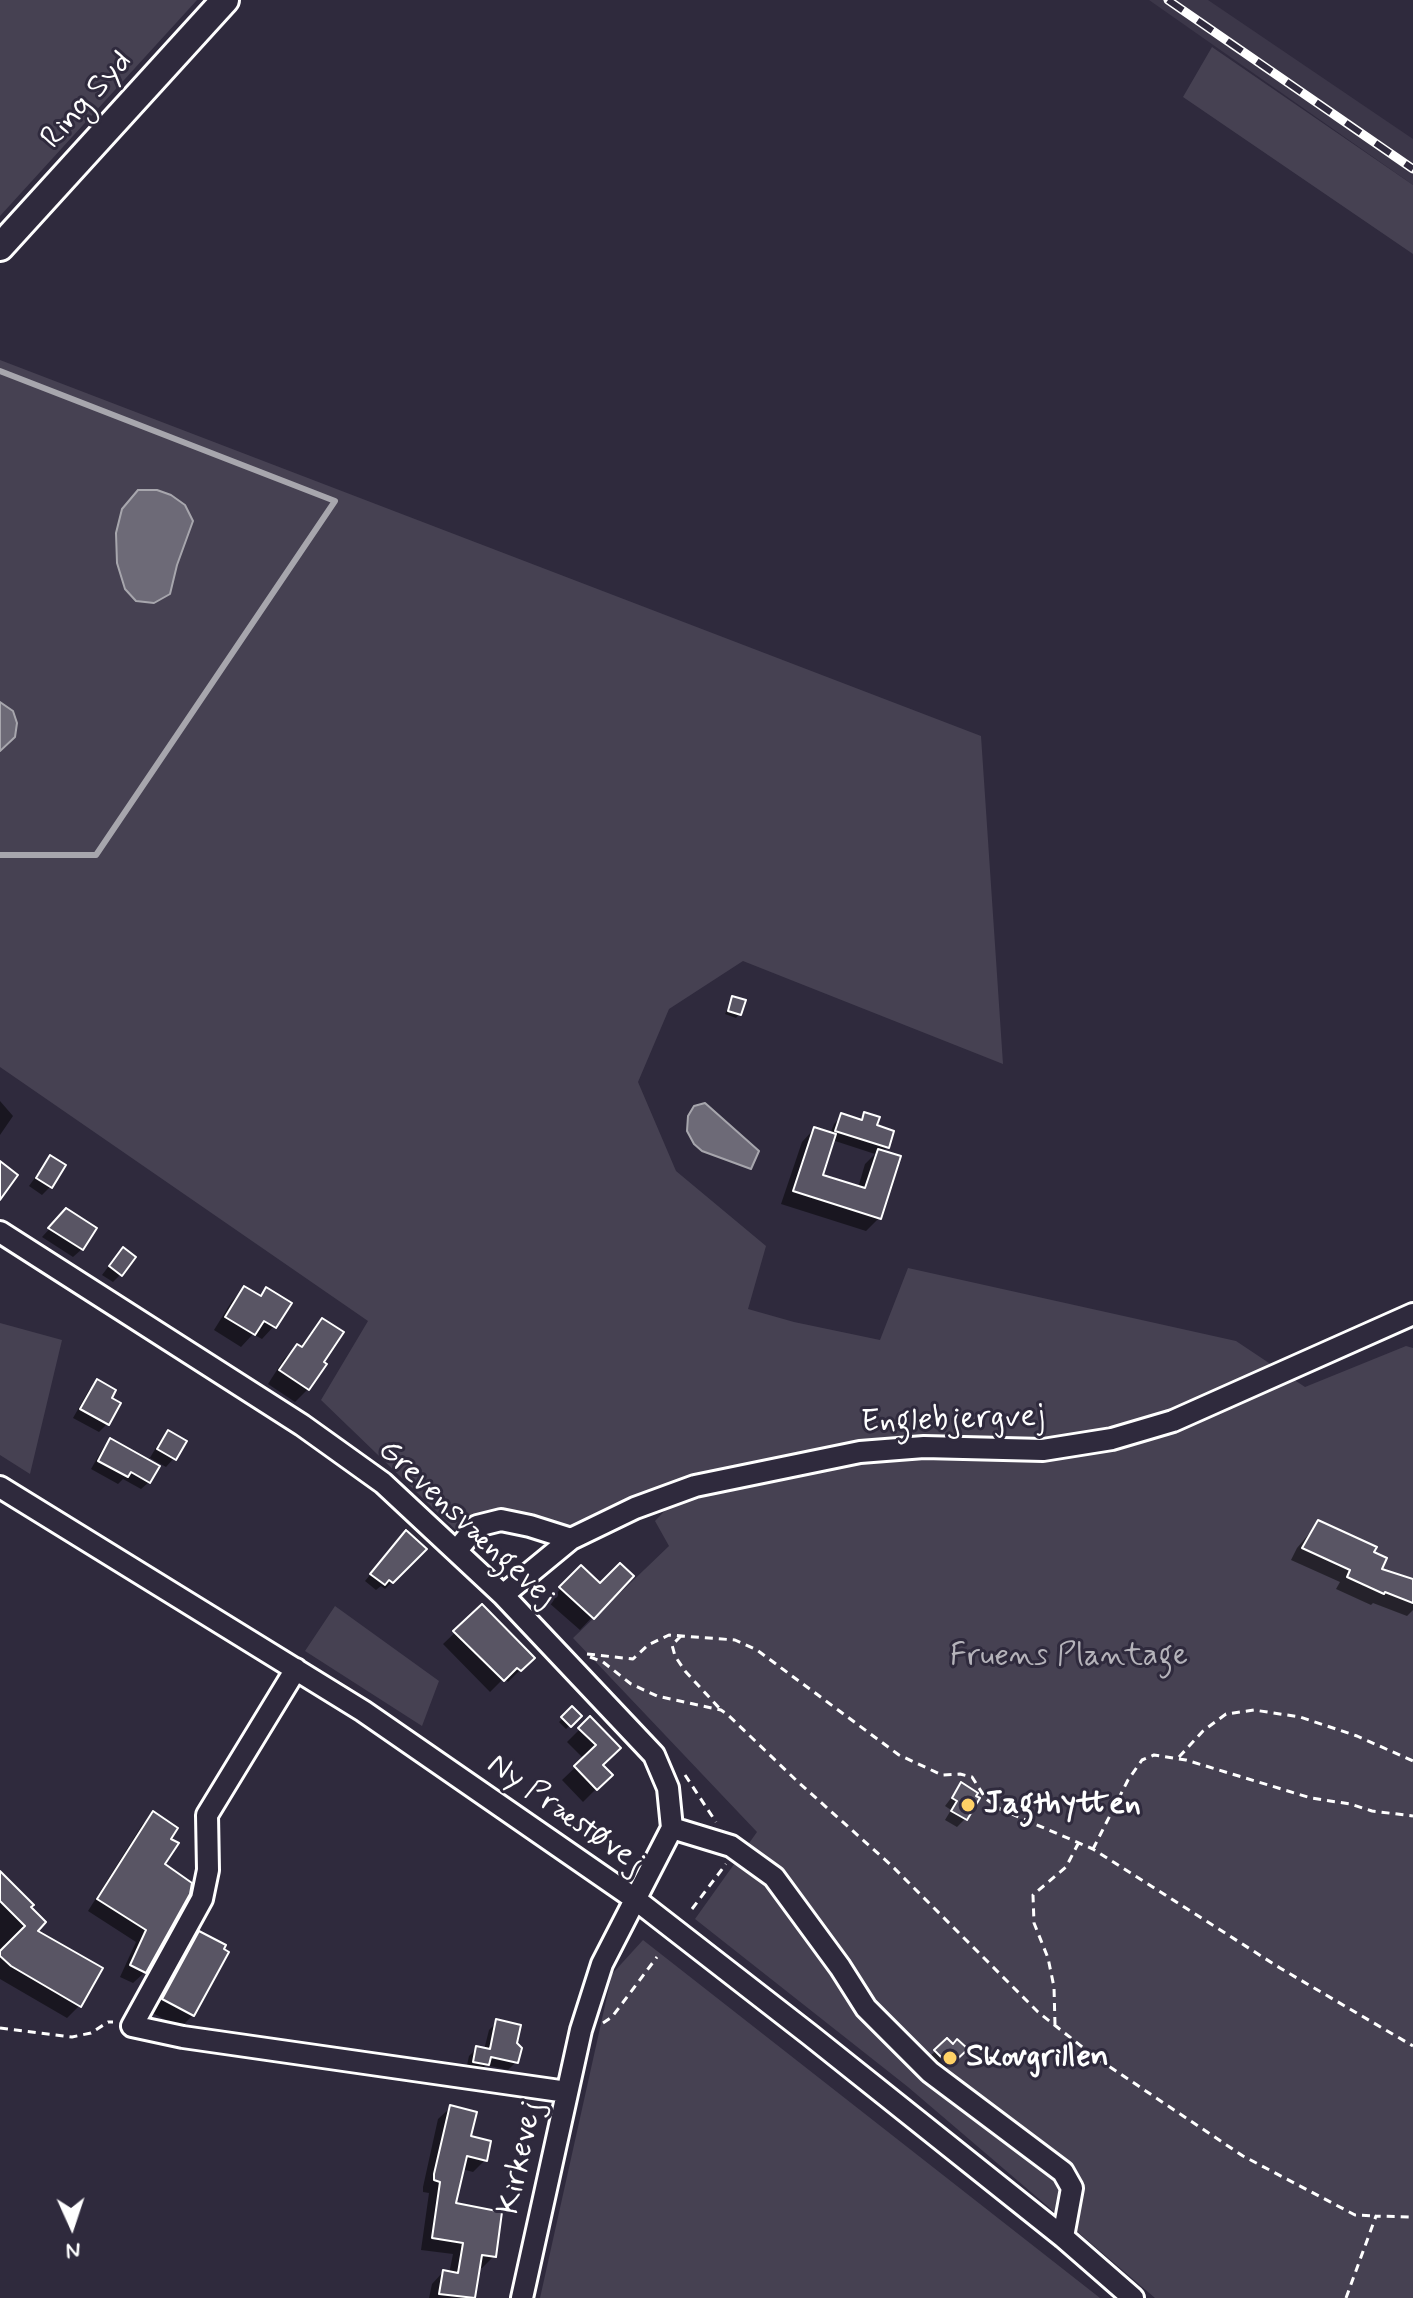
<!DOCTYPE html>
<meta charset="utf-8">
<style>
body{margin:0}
#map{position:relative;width:1413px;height:2298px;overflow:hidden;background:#2f2a3d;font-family:Mynerve,sans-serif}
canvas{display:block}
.north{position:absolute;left:32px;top:2186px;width:80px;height:80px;-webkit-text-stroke:6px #2f2a3d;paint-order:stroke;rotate:177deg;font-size:22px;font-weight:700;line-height:32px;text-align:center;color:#fff}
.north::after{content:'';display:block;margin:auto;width:28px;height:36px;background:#fff;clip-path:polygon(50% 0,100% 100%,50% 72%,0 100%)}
</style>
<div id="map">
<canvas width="1413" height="2298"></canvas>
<div class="north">N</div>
</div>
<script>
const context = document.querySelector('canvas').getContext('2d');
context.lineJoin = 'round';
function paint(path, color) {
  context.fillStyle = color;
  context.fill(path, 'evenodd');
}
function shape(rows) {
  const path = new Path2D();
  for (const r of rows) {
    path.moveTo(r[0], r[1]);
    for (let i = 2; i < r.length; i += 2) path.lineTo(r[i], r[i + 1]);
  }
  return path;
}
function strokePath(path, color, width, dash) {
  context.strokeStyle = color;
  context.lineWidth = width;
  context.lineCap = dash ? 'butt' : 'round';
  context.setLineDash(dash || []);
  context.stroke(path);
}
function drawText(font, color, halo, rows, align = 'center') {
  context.font = font + ' Mynerve,sans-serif';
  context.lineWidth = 6;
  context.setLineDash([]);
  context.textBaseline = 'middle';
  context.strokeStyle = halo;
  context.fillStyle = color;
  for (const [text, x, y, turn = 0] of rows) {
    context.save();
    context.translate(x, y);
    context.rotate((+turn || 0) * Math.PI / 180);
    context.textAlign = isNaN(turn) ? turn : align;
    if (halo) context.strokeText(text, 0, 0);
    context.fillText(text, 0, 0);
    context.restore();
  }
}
paint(shape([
 [1149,0,1208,0,1413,139,1413,185]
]), '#3c3749');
paint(shape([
 [0,0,197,0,0,216],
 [1212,47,1413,185,1413,254,1183,97],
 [0,360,981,736,1003,1064,743,961,669,1009,638,1082,676,1171,766,1246,748,1309,794,1322,880,1340,908,1268,1236,1341,1305,1387,1406,1346,1413,1348,1413,2298,1155,2298,908,2087,695,1919,757,1832,573,1638,669,1546,655,1521,697,1477,573,1530,505,1513,461,1535,321,1400,368,1321,0,1067],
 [0,1323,62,1340,30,1474,0,1455],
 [335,1606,439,1681,422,1726,305,1651],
 [643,1940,1100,2298,540,2298,612,1974]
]), '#464152');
const water = shape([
 [138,490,157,490,171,495,185,505,193,521,177,565,170,594,154,603,136,601,125,589,117,563,116,533,122,509,138,490],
 [0,702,13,711,17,723,15,737,0,751,0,702],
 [705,1103,759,1151,751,1169,702,1151,694,1144,687,1131,688,1116,694,1106,705,1103]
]);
paint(water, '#6d6a77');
strokePath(water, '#a7a6ad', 2);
paint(shape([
 [733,998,739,1014,736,1018,725,1014],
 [0,1101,13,1116,0,1135],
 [865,1114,887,1147,882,1152,879,1218,866,1231,781,1204,802,1142,814,1129,830,1134,834,1124,842,1116,858,1121],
 [832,1140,875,1154,865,1164,858,1188,821,1176],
 [50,1157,50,1187,42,1195,29,1186],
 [66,1211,82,1249,73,1257,42,1237],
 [115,1258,121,1274,113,1282,102,1275],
 [245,1288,259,1297,267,1290,274,1326,262,1339,253,1334,241,1347,214,1330,232,1301],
 [322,1320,308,1389,295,1402,268,1384,284,1359,297,1346,299,1348],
 [97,1382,107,1424,99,1432,73,1418,89,1390],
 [168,1433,174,1458,166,1467,150,1458,149,1482,141,1489,123,1479,118,1484,91,1469,103,1448,110,1440,148,1461,160,1441],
 [1319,1522,1372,1553,1379,1570,1413,1581,1413,1610,1407,1616,1373,1603,1371,1605,1336,1589,1340,1582,1291,1560,1297,1548],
 [400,1539,424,1549,385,1589,381,1586,376,1590,365,1581],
 [581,1568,600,1585,631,1576,580,1630,548,1602],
 [482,1607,532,1658,508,1682,504,1678,490,1692,443,1644],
 [572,1709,579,1716,566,1729,559,1722],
 [590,1719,601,1765,610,1775,583,1802,562,1780,584,1759,567,1742],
 [961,1785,965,1819,957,1827,945,1820,951,1810,945,1806],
 [153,1814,162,1865,145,1972,133,1983,120,1977,136,1942,88,1911,142,1825],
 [0,1874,28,1907,34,1931,80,2005,67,2018,0,1979],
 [200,1933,193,2015,180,2028,151,2012,187,1946],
 [497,2022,516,2049,516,2062,508,2070,486,2065,478,2073,466,2070,469,2056,477,2048,484,2050,489,2030],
 [947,2040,953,2046,965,2049,941,2073,927,2059],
 [450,2108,485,2160,473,2172,462,2169,453,2205,494,2256,482,2268,478,2267,473,2298,429,2298,432,2284,443,2272,449,2274,453,2254,421,2250,429,2193,423,2192,423,2187,438,2119]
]), '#0007');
strokePath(shape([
 [0,371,335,501,96,855,0,855]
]), '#a7a6ad', 6);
const building = shape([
 [732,996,746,1000,741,1015,728,1011,732,996],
 [864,1112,880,1117,877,1125,894,1131,889,1148,835,1131,841,1113,862,1120,864,1112],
 [814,1127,836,1134,823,1175,865,1188,878,1149,901,1156,881,1219,793,1191,814,1127],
 [50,1155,66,1165,52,1188,36,1178,50,1155],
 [0,1161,18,1175,0,1200,0,1161],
 [66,1208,97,1228,83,1250,48,1228,66,1208],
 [123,1247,136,1257,122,1276,109,1266,123,1247],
 [244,1286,261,1296,266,1287,292,1303,276,1328,264,1321,255,1335,225,1317,244,1286],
 [322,1318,344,1332,324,1362,327,1364,309,1390,279,1370,297,1344,302,1347,322,1318],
 [97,1379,116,1390,112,1398,121,1403,109,1425,80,1409,97,1379],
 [168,1430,187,1441,176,1460,157,1449,168,1430],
 [110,1438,160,1466,150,1483,131,1472,128,1477,98,1461,110,1438],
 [1318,1520,1377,1547,1374,1552,1387,1558,1382,1569,1413,1579,1413,1603,1385,1592,1384,1594,1347,1577,1350,1570,1302,1548,1318,1520],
 [406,1530,427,1549,393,1583,389,1580,385,1585,370,1574,406,1530],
 [620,1563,634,1576,594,1619,559,1587,581,1565,600,1583,620,1563],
 [482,1604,535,1658,521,1671,517,1668,504,1681,453,1631,482,1604],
 [572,1706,582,1716,571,1727,561,1717,572,1706],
 [590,1716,621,1748,603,1765,613,1775,597,1790,574,1766,596,1745,578,1728,590,1716],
 [961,1782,978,1793,976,1796,980,1798,967,1820,951,1811,957,1801,952,1798,961,1782],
 [153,1811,178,1828,171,1839,179,1843,165,1864,192,1883,190,1894,146,1973,130,1965,146,1930,97,1899,153,1811],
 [0,1871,34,1905,31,1907,46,1922,38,1931,103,1968,81,2007,11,1966,0,1956,0,1951,25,1926,0,1901,0,1871],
 [199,1931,226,1945,224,1949,229,1952,194,2016,162,1999,199,1931],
 [496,2019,521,2025,517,2043,522,2048,518,2063,491,2057,489,2065,473,2062,476,2046,490,2049,496,2019],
 [947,2038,953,2044,957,2039,968,2049,950,2066,934,2050,947,2038],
 [450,2105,477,2112,471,2136,491,2141,487,2161,467,2156,456,2203,502,2212,496,2257,482,2255,475,2298,439,2294,443,2270,458,2273,463,2243,432,2238,440,2182,434,2180,434,2174,450,2105]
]);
paint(building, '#595564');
strokePath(building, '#fff', 2);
const minor = shape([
 [0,1232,302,1425,383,1483,503,1595,654,1755,668,1788,672,1828,602,1964,581,2030,522,2298],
 [0,1487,363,1711,635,1899,810,2035,1063,2237,1133,2298],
 [457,1550,477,1526,501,1520,530,1526,571,1539],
 [503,1595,571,1539,635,1508,695,1486,860,1452,924,1447,1043,1450,1112,1439,1173,1421,1413,1314],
 [296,1669,207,1815,208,1870,202,1899,132,2026,183,2037,567,2092],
 [672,1828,731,1846,774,1877,840,1967,866,2008,930,2072,1063,2172,1072,2188,1063,2237]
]);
const major = shape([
 [0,247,225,0]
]);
strokePath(minor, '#fff', 26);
strokePath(major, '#fff', 32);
strokePath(shape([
 [681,1636,672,1645,675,1656,685,1671,721,1710],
 [587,1654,633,1659,648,1645,669,1635,735,1640,757,1650,899,1755,942,1775,960,1774,972,1777,986,1799,1000,1809,1093,1849,1280,1968,1413,2046],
 [590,1657,603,1662,631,1684,657,1696,721,1710,727,1714,797,1781,892,1866,1038,2012,1095,2057,1243,2156,1355,2215,1376,2216],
 [1179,1757,1203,1731,1226,1714,1254,1710,1300,1717,1357,1736,1413,1761],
 [685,1775,716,1822],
 [1093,1849,1128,1780,1142,1760,1154,1755,1186,1760,1311,1798,1350,1804,1372,1811,1413,1816],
 [692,1909,726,1864],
 [603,2023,612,2017,657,1957],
 [1055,2025,1054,1987,1048,1958,1034,1923,1033,1895,1066,1867,1078,1844],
 [0,2028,72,2037,91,2033,108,2022,113,2022],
 [1346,2298,1376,2216,1413,2217]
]), '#fff', 3, [8, 6]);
strokePath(minor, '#2f2a3d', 20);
strokePath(major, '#2f2a3d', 26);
const rail = shape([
 [1168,0,1413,169]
]);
strokePath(rail, '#fff', 9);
strokePath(rail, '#2f2a3d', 6, [18]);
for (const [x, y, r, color] of [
 [968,1805,8,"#ffd166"],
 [950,2058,8,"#ffd166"]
]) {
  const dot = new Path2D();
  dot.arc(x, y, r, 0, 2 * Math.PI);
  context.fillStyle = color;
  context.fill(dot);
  strokePath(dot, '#2f2a3d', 3);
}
drawText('32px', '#fff', '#2f2a3d', [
 ["Ring Syd",88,101,-48],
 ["Englebjergvej",953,1421,-2],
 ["Grevensvængevej",466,1525,43],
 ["Ny Præstøvej",565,1815,35],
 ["Kirkevej",522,2158,-78]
]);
drawText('32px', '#b5b3ba', '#2f2a3d', [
 ["Fruens Plantage",1069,1657]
]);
drawText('bold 32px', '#fff', '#2f2a3d', [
 ["Jagthytten",984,1805],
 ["Skovgrillen",966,2058]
], 'left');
</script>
